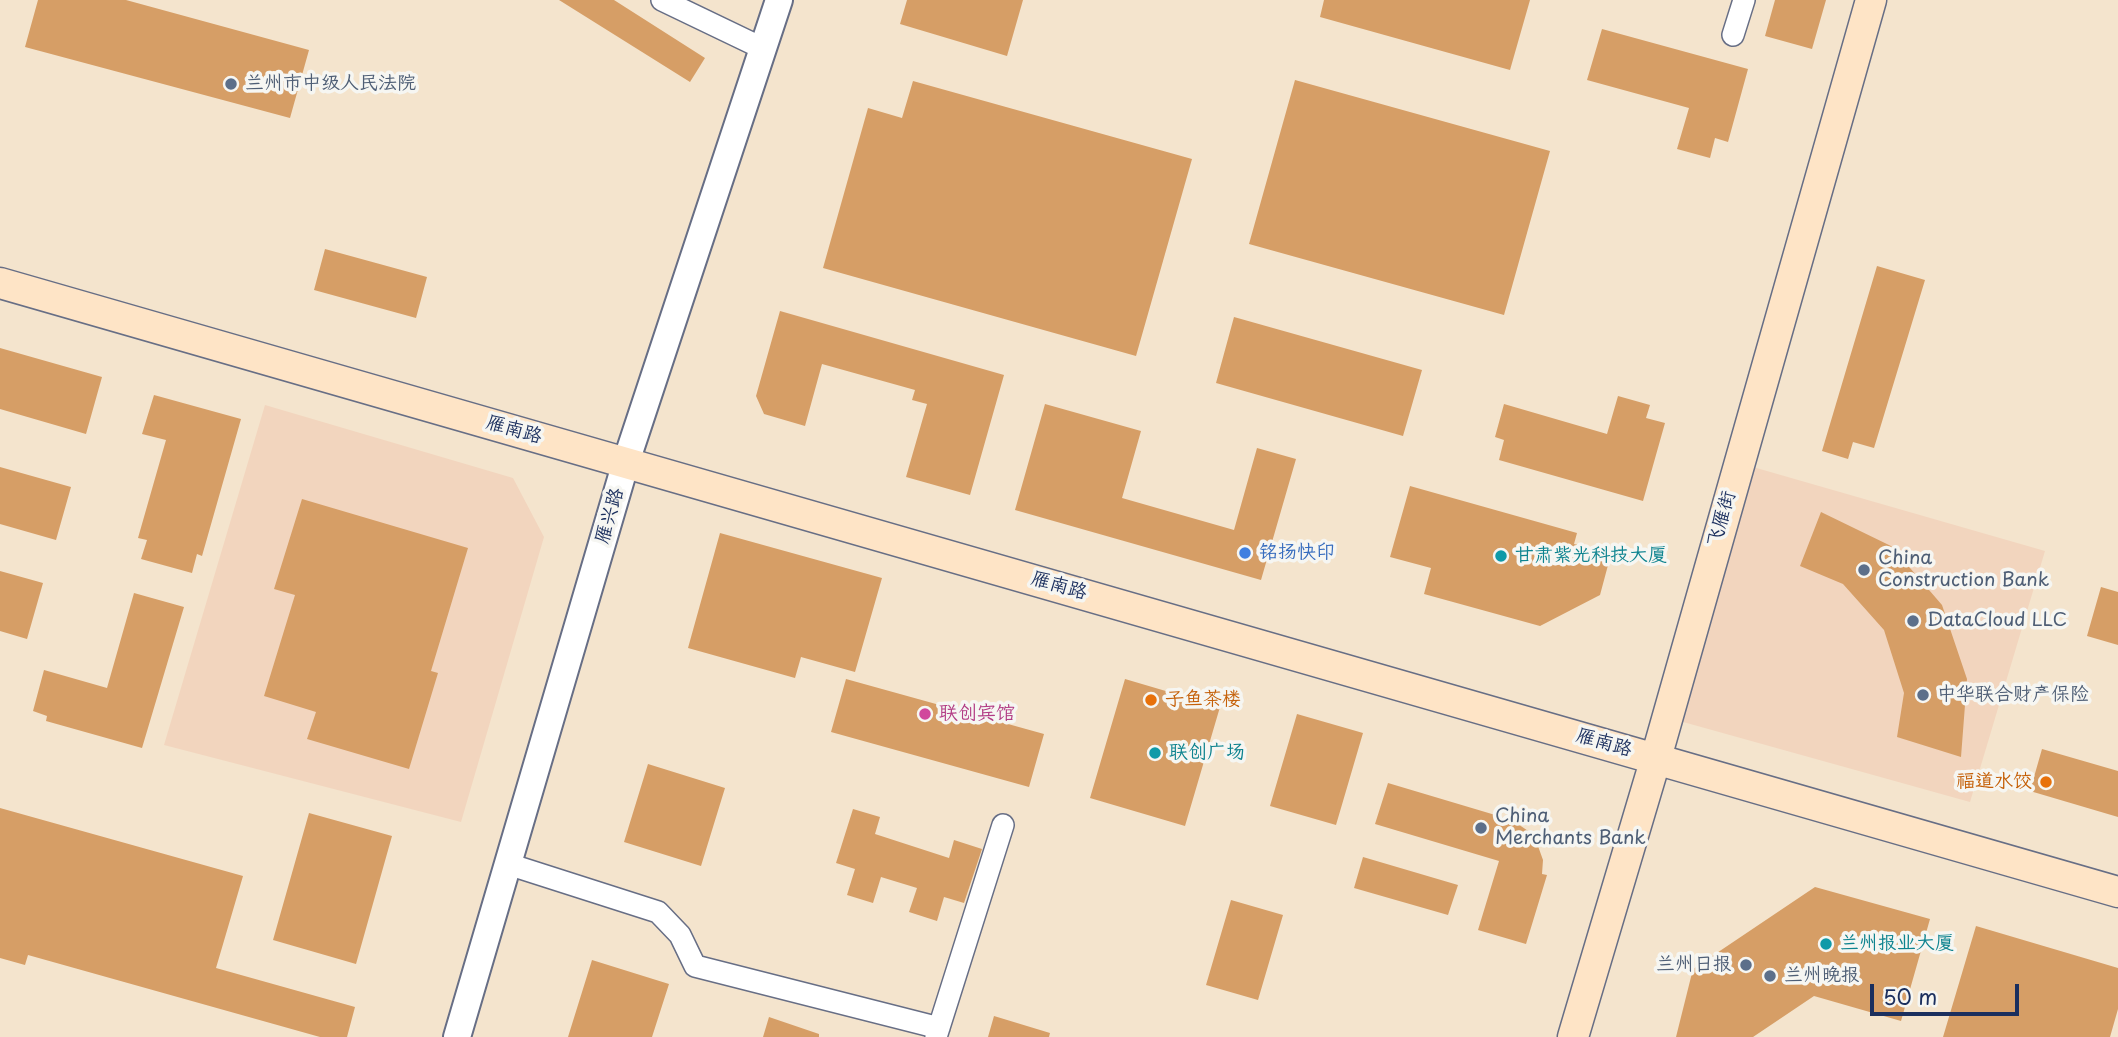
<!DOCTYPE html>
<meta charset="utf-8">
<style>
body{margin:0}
#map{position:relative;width:2118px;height:1037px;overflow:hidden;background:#f4e4cd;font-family:"Playpen Sans",sans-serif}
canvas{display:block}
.scale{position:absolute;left:1870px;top:984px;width:149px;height:32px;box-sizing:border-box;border:4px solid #1b2f5e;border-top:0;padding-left:9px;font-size:21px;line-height:24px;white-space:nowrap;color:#1b2f5e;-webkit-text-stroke:5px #f6f6f2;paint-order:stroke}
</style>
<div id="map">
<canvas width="2118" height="1037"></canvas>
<div class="scale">50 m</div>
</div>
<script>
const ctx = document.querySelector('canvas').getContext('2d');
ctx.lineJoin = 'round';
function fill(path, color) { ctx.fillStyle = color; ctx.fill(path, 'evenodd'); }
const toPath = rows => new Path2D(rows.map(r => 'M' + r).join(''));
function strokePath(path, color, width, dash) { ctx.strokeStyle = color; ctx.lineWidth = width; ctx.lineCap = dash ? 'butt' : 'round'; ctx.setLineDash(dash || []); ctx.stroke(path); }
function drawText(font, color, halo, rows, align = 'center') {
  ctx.font = font + ' "Playpen Sans","LXGW WenKai TC",sans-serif'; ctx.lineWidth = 7; ctx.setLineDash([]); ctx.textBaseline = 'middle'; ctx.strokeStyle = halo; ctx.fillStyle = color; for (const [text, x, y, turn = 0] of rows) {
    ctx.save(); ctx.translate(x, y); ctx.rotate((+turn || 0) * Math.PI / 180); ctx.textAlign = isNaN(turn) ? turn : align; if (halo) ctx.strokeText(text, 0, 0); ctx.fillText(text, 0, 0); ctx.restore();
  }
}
fill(toPath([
 [265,405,513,478,544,537,461,822,164,745],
 [1746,465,2045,551,1970,802,1676,720]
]), '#f2d5be');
fill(toPath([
 [38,0,126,0,309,50,290,118,25,47],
 [559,0,614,0,705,58,690,82],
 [907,0,1023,0,1007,56,900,24],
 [1324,0,1530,0,1510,70,1320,17],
 [1775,0,1826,0,1812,49,1765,36],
 [1602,29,1748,69,1728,142,1715,138,1710,158,1677,149,1689,108,1587,80],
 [1295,80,1550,151,1504,315,1249,244],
 [913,81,1192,159,1136,356,823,268,868,108,902,118],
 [325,249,427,277,416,318,314,290],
 [1877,266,1925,280,1874,448,1853,442,1848,459,1822,451],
 [780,311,1004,375,970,495,906,477,927,404,912,400,915,390,822,364,805,426,764,414,756,396],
 [1234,317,1422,370,1403,436,1216,383],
 [0,348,102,377,86,434,0,409],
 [154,395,241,419,202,556,197,554,192,573,141,559,147,540,138,538,166,440,142,434],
 [1618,396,1650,405,1646,418,1665,423,1643,501,1499,460,1504,440,1495,437,1504,404,1607,434],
 [1045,404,1141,431,1122,498,1234,530,1257,448,1296,459,1261,580,1015,510],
 [0,467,71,487,56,540,0,524],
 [1410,486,1577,533,1574,544,1611,554,1600,595,1540,626,1424,594,1431,568,1390,557],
 [302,499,468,548,431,671,438,673,409,769,307,739,316,712,264,696,295,595,274,589],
 [1821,512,1891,546,1942,605,1967,679,1961,757,1897,737,1904,693,1884,630,1843,584,1800,566],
 [720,533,882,578,855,672,801,657,795,678,688,648],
 [0,571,43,583,27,639,0,631],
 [2101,587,2118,592,2118,645,2087,636],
 [134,593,184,607,142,748,46,721,47,716,33,711,44,670,107,688],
 [846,679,1044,734,1029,787,831,732],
 [1125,679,1220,707,1185,826,1090,798],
 [1297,714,1363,733,1336,825,1270,806],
 [2042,749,2118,771,2118,817,2030,791],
 [648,764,725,788,701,866,624,842],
 [1388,783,1512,820,1534,835,1543,860,1542,874,1547,875,1526,944,1478,930,1499,861,1375,824],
 [0,808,243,876,216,968,355,1007,347,1037,320,1037,28,955,25,965,0,958],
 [853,809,880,817,875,834,949,858,954,840,982,849,964,903,944,897,937,921,909,912,917,888,881,877,873,903,847,895,855,869,836,863],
 [309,813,392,836,356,964,273,940],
 [1363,857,1458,885,1448,915,1354,888],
 [1815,887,1930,919,1901,1021,1814,996,1753,1037,1676,1037,1693,969],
 [1231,900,1283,915,1258,1000,1206,985],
 [1976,926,2118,968,2118,1009,2110,1037,1943,1037],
 [592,960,669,984,652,1037,568,1037],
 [994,1016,1050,1033,1049,1037,988,1037],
 [769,1017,819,1034,819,1037,763,1037]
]), '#d69e66');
const minor = toPath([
 [662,0,764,49],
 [1733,35,1744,0],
 [508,864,658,912,680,935,695,966,939,1028],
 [936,1037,1003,825]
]);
const tertiary = toPath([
 [457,1037,626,462,779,0]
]);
const secondary = toPath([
 [0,283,2118,892],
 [1573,1037,1656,758,1871,0]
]);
strokePath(minor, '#676e85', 24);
strokePath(tertiary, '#676e85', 30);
strokePath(secondary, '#676e85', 33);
strokePath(minor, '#fff', 21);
strokePath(tertiary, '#fff', 26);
strokePath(secondary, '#fee4c6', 30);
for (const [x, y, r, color] of [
 [231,84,7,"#5c6f8a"],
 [1245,553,7,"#3f7fe0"],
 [1501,556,7,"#0f9aa8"],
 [1864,570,7,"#5c6f8a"],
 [1913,621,7,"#5c6f8a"],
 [1923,695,7,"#5c6f8a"],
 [1151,700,7,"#e8710a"],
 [925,714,7,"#d1479c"],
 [1155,753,7,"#0f9aa8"],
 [2046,782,7,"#e8710a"],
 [1481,828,7,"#5c6f8a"],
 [1826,944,7,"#0f9aa8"],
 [1746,965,7,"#5c6f8a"],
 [1770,976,7,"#5c6f8a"]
]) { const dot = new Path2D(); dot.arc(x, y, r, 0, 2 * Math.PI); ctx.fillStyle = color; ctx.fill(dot); strokePath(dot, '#f6f6f2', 2.5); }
drawText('19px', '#4e5e75', '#f6f6f2', [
 ["兰州市中级人民法院",245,84],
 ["China",1878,559],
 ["Construction Bank",1878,581],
 ["DataCloud LLC",1927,621],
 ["中华联合财产保险",1937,695],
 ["China",1495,817],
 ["Merchants Bank",1495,839],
 ["兰州日报",1732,965,"right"],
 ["兰州晚报",1784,976]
], 'left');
drawText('19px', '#1b2f5e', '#f6f6f2', [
 ["雁南路",514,430,16],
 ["雁兴路",610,516,-74],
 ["飞雁街",1722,519,-74],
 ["雁南路",1059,586,16],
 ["雁南路",1604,743,16]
]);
drawText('19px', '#366cbe', '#f6f6f2', [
 ["铭扬快印",1259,553]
], 'left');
drawText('19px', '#0d838f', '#f6f6f2', [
 ["甘肃紫光科技大厦",1515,556],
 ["联创广场",1169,753],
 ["兰州报业大厦",1840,944]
], 'left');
drawText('19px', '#c56008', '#f6f6f2', [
 ["子鱼茶楼",1165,700],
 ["福道水饺",2032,782,"right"]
], 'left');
drawText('19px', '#b23c85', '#f6f6f2', [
 ["联创宾馆",939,714]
], 'left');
</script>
